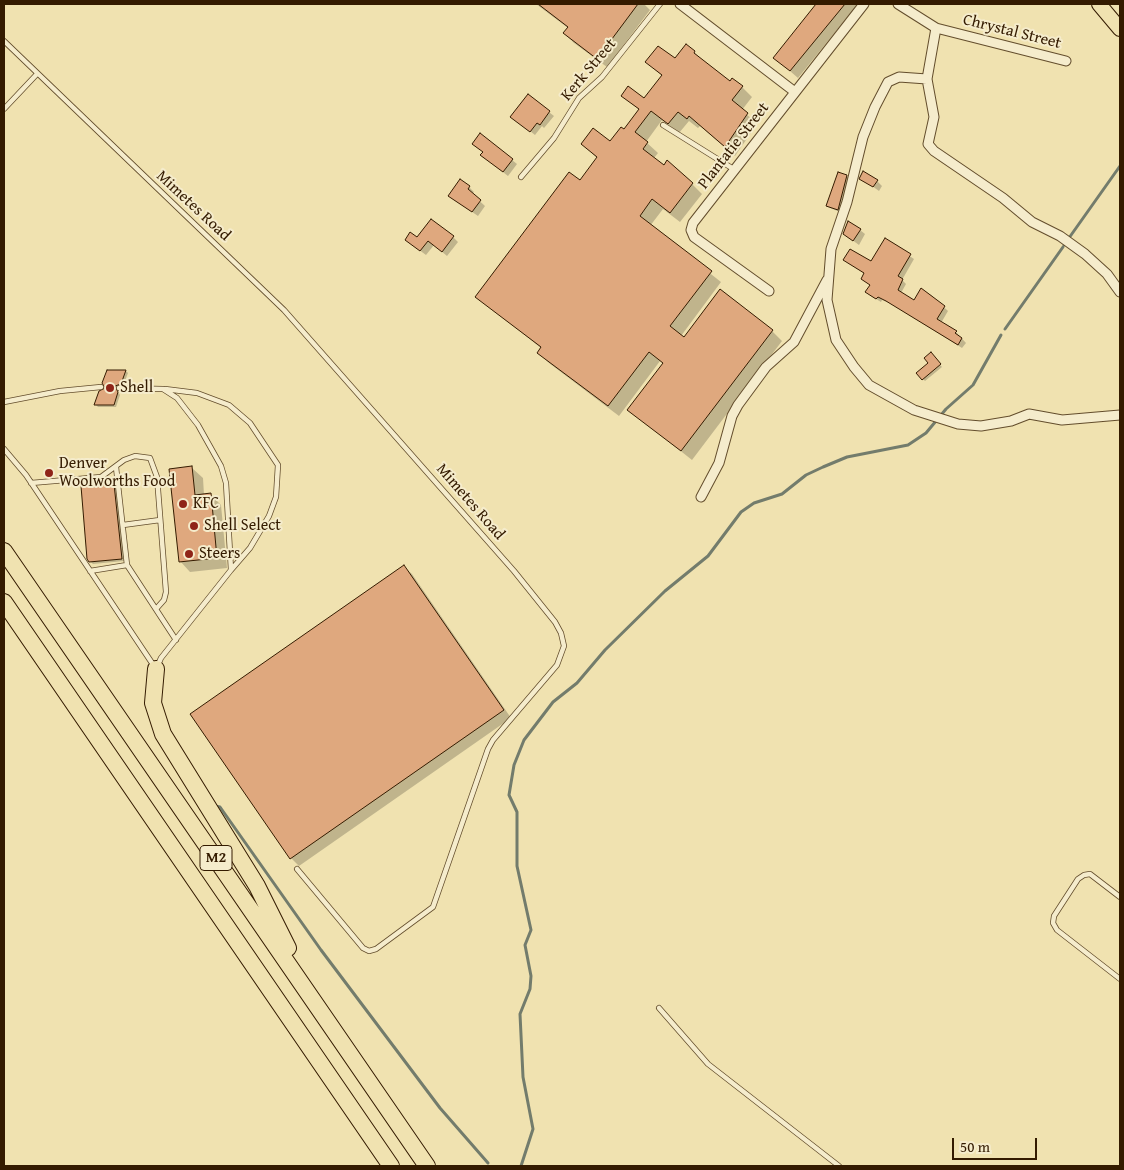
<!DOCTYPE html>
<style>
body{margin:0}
#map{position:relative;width:1124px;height:1170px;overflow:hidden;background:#f0e2b0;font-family:"Gentium Book Plus",serif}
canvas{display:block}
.frame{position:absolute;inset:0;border:5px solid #341b00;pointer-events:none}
.scale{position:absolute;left:952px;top:1138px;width:85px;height:22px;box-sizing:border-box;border:2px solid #341b00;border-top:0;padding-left:6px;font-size:15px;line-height:18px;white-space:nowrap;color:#341b00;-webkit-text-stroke:4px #f5eccc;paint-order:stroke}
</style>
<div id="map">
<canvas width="1124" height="1170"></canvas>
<div class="frame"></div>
<div class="scale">50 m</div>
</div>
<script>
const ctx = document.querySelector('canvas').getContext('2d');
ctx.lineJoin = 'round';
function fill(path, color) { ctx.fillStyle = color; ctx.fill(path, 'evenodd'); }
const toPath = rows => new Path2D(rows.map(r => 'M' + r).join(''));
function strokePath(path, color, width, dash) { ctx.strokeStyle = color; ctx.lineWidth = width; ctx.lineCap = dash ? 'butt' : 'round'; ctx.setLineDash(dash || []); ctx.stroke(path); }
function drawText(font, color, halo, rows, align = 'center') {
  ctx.font = font + ' "Gentium Book Plus",serif'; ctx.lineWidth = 4; ctx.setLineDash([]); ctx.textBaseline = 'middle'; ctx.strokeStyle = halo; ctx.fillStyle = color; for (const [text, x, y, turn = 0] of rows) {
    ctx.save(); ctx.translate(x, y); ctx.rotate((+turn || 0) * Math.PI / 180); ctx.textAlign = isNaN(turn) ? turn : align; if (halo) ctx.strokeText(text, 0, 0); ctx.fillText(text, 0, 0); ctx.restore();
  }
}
fill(toPath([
 [536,4,644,4,650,10,607,67,574,43,564,33,568,28],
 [817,4,858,4,798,78,775,58],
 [694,52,704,62,730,82,742,87,752,97,742,110,757,124,735,156,700,126,698,128,689,121,679,133,662,120,646,142,658,153,654,158,692,184,702,194,680,222,663,209,650,226,721,282,681,336,684,339,772,331,782,341,692,460,629,410,663,364,660,361,619,416,549,363,539,353,542,349,477,296,580,181,598,159,582,144,610,142,624,131,640,111,623,95,644,100,662,76,647,62,675,60],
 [528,96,554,116,544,128,542,126,535,135,516,120],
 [484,152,512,160,517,164,508,176,486,159],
 [847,176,849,178,840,212,830,208,827,206],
 [861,178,877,181,882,186,879,191],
 [469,187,474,192,472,194,485,206,478,216,449,196],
 [860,230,865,234,859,245,844,234],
 [453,237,458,242,447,256,434,245,426,255,411,244,417,239],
 [886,240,914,259,902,280,906,284,901,293,915,302,922,290,931,295,948,311,941,323,956,332,966,343,962,348,892,304,882,300,881,302,871,296,867,292,871,285,865,274,844,260,872,263],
 [931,354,942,367,925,381,918,374,930,363],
 [126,371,128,373,123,386,116,389,120,395,116,407,98,407,96,405],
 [192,468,203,478,204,495,210,494,221,505,227,568,190,572,180,561],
 [113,485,116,488,124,561,93,564,90,561],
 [404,567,412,574,511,718,299,866,291,858]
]), '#0003');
strokePath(toPath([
 [1064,245,1120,166],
 [1005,329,1063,247],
 [215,806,220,807,321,950,440,1108,488,1163],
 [521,1166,533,1129,523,1077,520,1014,530,989,531,976,525,945,531,930,517,866,517,812,509,795,514,765,524,740,553,702,577,683,605,650,665,591,708,556,741,512,754,503,782,494,806,475,823,467,847,457,908,445,926,433,946,409,973,385,1001,335]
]), '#737c6c', 3);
const building = toPath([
 [538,4,638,4,597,59,563,33,568,27,538,4],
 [816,4,845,4,790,71,773,58,816,4],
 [686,44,695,51,694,53,730,81,732,78,743,86,732,100,748,113,725,147,689,116,687,119,678,112,668,124,651,111,635,132,648,142,643,149,664,165,667,160,693,183,670,213,652,199,640,216,712,271,670,326,684,337,720,289,773,330,681,451,627,410,663,363,649,352,608,406,537,353,541,347,475,297,569,172,580,180,597,157,581,144,593,128,610,141,621,127,624,129,639,109,621,96,628,86,644,98,662,75,645,62,658,46,675,58,686,44],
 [528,94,550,111,540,125,537,123,530,132,510,117,528,94],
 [480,133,513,159,503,172,480,155,483,152,472,144,480,133],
 [863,171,878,180,873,187,859,179,863,171],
 [838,172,847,175,838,210,826,206,838,172],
 [460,179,470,186,468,189,481,200,472,212,448,196,460,179],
 [431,219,454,236,442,252,428,241,420,251,405,240,410,232,417,237,431,219],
 [848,221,861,229,853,241,843,234,848,221],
 [885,238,911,254,898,276,903,279,898,290,914,300,921,288,945,306,937,319,957,331,955,333,962,338,958,345,886,301,878,297,876,299,865,292,870,285,861,279,864,273,843,260,850,249,871,261,885,238],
 [931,352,941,364,922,380,916,373,928,363,924,358,931,352],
 [107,370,126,370,121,384,115,386,118,392,114,405,94,405,99,391,105,388,102,383,107,370],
 [192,466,195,495,211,493,217,558,179,562,169,469,192,466],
 [114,484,122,559,89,562,87,559,81,486,114,484],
 [404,565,504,710,290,859,190,714,404,565]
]);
fill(building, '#dfa87e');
strokePath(building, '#341b00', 1);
const lane = toPath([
 [4,41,284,310,514,571,555,622,561,633,564,646,557,665,493,740,488,749,433,907,376,949,369,951,363,948,297,869],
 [4,109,37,74],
 [663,125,735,170],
 [521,177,554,138,579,98,602,77,660,4],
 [119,388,163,389,177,398,198,425,221,466,226,483,231,570,161,658,157,667],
 [165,389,197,393,229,405,250,423,278,465,276,497,269,516,250,548,231,570],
 [4,402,60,391,101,387],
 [4,449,26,475,154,666],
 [116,467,127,565,176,640],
 [31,483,101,477,124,460,135,456,150,458,157,477,166,592,164,600,156,609],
 [123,525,160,520],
 [90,571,127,565],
 [1120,897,1090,874,1084,875,1078,879,1054,916,1053,923,1057,930,1120,979],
 [659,1008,708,1064,839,1166]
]);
const street = toPath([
 [680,4,795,92],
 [898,4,936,28,1066,61],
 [936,28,927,79,934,117,928,144,934,151,1003,198,1032,222,1060,236,1085,254,1107,274,1120,292],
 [927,79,899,77,888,82,875,107,863,137,847,202,831,249,827,300,836,340,854,367,869,385,914,410,958,424,981,426,1011,421,1029,414,1062,420,1120,415],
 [769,291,694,237,691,230,693,223,864,4],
 [701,497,719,463,732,416,738,405,766,367,794,342,827,280]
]);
const primary = toPath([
 [1099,4,1120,29]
]);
const highway = toPath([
 [4,551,427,1166],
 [4,602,391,1166],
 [156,669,153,703,163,734,257,886,288,948]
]);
strokePath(lane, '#634d2c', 6);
strokePath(street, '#634d2c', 11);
strokePath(primary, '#341b00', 16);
strokePath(highway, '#341b00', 18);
strokePath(lane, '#f5eccc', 4.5);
strokePath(street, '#f5eccc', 9);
strokePath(primary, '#f0e2b0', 14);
strokePath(highway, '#f0e2b0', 16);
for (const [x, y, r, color] of [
 [110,388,5,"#8f2418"],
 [49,473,5,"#8f2418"],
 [183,504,5,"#8f2418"],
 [194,526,5,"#8f2418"],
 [189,554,5,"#8f2418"]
]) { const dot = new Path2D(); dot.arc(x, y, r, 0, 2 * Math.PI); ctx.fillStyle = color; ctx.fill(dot); strokePath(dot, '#f5eccc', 2); }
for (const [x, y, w] of [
 [216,858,32]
]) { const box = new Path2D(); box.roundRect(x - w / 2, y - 12.5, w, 25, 4); ctx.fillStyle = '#f5eccc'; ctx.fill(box); strokePath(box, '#341b00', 1); }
drawText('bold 15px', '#341b00', null, [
 ["M2",216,858]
]);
drawText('16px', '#341b00', '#f5eccc', [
 ["Chrystal Street",1012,32,14],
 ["Kerk Street",589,70,-50],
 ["Plantatie Street",734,146,-52],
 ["Mimetes Road",193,206,43],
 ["Mimetes Road",470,502,49]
]);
drawText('16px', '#341b00', '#f5eccc', [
 ["Shell",120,388],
 ["Denver",59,464],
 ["Woolworths Food",59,482],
 ["KFC",193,504],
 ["Shell Select",204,526],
 ["Steers",199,554]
], 'left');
</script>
